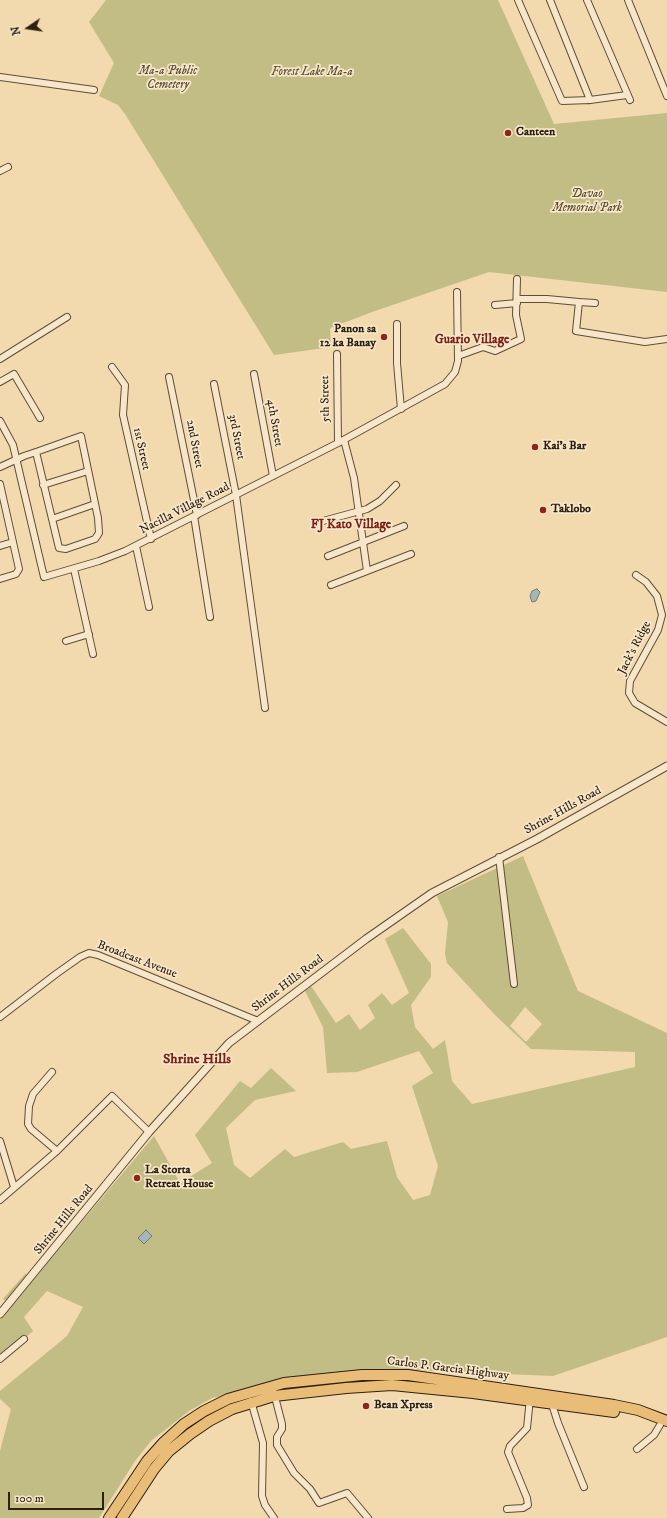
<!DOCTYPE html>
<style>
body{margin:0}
#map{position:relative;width:667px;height:1518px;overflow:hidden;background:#f2d9ae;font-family:"IM FELL DW Pica",serif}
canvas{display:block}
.north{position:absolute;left:8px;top:8px;width:40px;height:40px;-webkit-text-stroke:3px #f7e6ca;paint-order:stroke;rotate:257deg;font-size:11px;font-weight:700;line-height:16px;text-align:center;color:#2d2010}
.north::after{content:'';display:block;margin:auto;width:14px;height:18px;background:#2d2010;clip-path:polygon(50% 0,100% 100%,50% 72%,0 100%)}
.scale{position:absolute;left:8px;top:1492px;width:96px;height:18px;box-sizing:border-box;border:2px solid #2d2010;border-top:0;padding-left:5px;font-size:12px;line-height:14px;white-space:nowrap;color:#2d2010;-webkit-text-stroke:3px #f7e6ca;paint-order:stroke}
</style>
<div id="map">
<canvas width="667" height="1518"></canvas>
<div class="north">N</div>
<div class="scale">100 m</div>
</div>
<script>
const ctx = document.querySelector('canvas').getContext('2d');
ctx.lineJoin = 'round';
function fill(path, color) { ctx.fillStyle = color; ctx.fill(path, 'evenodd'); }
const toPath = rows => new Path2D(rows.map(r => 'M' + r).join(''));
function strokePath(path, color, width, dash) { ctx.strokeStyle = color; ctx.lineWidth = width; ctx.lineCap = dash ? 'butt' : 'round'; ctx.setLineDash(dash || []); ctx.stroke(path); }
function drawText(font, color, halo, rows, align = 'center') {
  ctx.font = font + ' "IM FELL DW Pica",serif'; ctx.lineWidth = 3.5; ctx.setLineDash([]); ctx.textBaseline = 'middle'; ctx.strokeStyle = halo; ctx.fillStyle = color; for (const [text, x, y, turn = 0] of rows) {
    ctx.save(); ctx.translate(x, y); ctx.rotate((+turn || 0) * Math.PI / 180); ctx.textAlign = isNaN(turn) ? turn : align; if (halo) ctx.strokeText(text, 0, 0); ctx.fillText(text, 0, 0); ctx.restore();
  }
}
fill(toPath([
 [106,0,498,0,554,124,667,113,667,292,489,272,372,312,330,328,331,347,274,355,125,114,118,105,99,96,114,63,89,22],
 [523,856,578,991,667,1033,667,1337,553,1376,385,1369,212,1398,189,1411,151,1441,135,1461,99,1518,0,1518,0,1451,11,1409,0,1399,0,1391,67,1336,83,1307,47,1291,24,1317,33,1331,0,1359,0,1319,154,1136,180,1183,212,1163,195,1135,240,1081,251,1088,271,1068,296,1091,255,1100,226,1128,234,1165,250,1178,285,1149,294,1157,343,1142,351,1149,387,1141,397,1177,413,1200,430,1195,438,1166,412,1086,433,1073,419,1051,357,1072,327,1073,323,1027,305,991,311,986,336,1023,349,1014,360,1030,375,1018,368,1005,382,993,392,1005,409,993,385,939,403,928,431,964,431,977,411,1005,415,1027,433,1049,445,1040,452,1081,472,1104,635,1067,635,1052,531,1049,495,1015,447,963,445,953,448,922,437,896],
 [525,1007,542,1024,526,1042,510,1026],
 [25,1274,28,1275,6,1301,3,1299,1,1301]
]), '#c2bd85');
const water = toPath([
 [537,589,540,592,536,601,532,602,530,596,532,591,537,589],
 [146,1230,152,1236,144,1244,138,1238,146,1230]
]);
fill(water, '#a2b7b8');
strokePath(water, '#737b75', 1);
const minor = toPath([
 [518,0,562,101,590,100,627,95],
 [550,0,590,100],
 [587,0,630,100],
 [628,0,667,96],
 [0,77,94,90],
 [0,171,8,167],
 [517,299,547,299,579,302,576,331,645,342,667,339],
 [579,302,595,303],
 [495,305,517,303],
 [397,324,397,363,401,409],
 [337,354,338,443],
 [458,356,483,347,495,351,521,339,516,315,517,279],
 [0,359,67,317],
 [112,367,125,385,123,415,151,539],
 [254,374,273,476],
 [169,377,197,515],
 [0,382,14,374,40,418],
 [214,384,236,495,265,708],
 [0,421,13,445,44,577,99,561,125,551,338,443,445,384,455,372,458,361,457,292],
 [344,440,354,478,367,571],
 [0,467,24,456,36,452,81,436,98,518,99,533,95,539,66,549,59,548,36,452],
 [0,484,19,569,16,574,0,579],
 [43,485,88,471],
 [194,516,210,617],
 [52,519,95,504],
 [323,521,367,509,380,501,396,485],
 [0,546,13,542],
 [136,546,149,607],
 [328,556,404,526],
 [74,569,93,654],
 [636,575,646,582,657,596,662,615,658,630,630,681,629,693,635,703,667,722],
 [331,585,411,554],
 [66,641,89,634],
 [499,857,514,984],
 [0,1017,56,974,80,957,89,953,98,955,258,1021],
 [52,1072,33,1094,29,1106,28,1124,31,1129,57,1151],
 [0,1141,14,1187],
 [0,1200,57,1151,112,1096,149,1132],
 [0,1359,24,1339],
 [274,1393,282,1424,282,1429,277,1437,277,1445,294,1473,310,1489,319,1503,347,1493,368,1518],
 [251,1401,263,1443,262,1496,265,1505,274,1518],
 [551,1401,558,1423,584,1487],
 [637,1449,654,1435,660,1425],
 [507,1509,523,1508,528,1505,527,1498,508,1452,510,1446,527,1428,530,1398]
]);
const tertiary = toPath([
 [0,1314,149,1132,229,1043,366,939,432,893,537,839,667,766]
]);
const trunk = toPath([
 [109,1518,147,1461,163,1443,184,1424,204,1411,228,1399,284,1383,362,1375,408,1375,614,1405,638,1410,667,1421],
 [122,1518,154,1469,169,1451,190,1434,209,1421,232,1409,274,1396,346,1388,392,1385,473,1393,614,1412]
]);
strokePath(minor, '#5e4e38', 8);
strokePath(tertiary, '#5e4e38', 9);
strokePath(trunk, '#2d2010', 12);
strokePath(minor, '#f7e6ca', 6);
strokePath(tertiary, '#f7e6ca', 7);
strokePath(trunk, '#e9bc77', 10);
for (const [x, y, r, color] of [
 [508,133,4,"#8f2418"],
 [384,337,4,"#8f2418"],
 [535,447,4,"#8f2418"],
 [543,510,4,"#8f2418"],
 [137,1178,4,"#8f2418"],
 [366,1406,4,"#8f2418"]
]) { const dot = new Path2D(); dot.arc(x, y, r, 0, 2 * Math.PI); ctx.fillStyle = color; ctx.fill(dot); strokePath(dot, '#f7e6ca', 1.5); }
drawText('italic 12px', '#5a4f33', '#f7e6ca', [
 ["Ma-a Public",168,72],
 ["Cemetery",168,86],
 ["Forest Lake Ma-a",312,73],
 ["Davao",587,195],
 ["Memorial Park",587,209]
]);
drawText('bold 12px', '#2d2010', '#f7e6ca', [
 ["Canteen",516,133],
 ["Panon sa",376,330,"right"],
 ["12 ka Banay",376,344,"right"],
 ["Kai's Bar",543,447],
 ["Taklobo",551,510],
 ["La Storta",145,1171],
 ["Retreat House",145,1185],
 ["Bean Xpress",374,1406]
], 'left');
drawText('12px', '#2d2010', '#f7e6ca', [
 ["5th Street",326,399,-91],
 ["4th Street",274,423,80],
 ["3rd Street",236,437,79],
 ["2nd Street",194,444,79],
 ["1st Street",141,449,77],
 ["Nacilla Village Road",185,509,-27],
 ["Jack's Ridge",635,648,-63],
 ["Shrine Hills Road",563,811,-29],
 ["Broadcast Avenue",137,960,21],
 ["Shrine Hills Road",288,984,-37],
 ["Shrine Hills Road",64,1220,-51],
 ["Carlos P. Garcia Highway",448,1369,7]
]);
drawText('bold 13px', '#7a1f14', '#f7e6ca', [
 ["Guario Village",472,340],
 ["FJ Kato Village",351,525]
]);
drawText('bold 14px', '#7a1f14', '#f7e6ca', [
 ["Shrine Hills",197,1060]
]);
</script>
